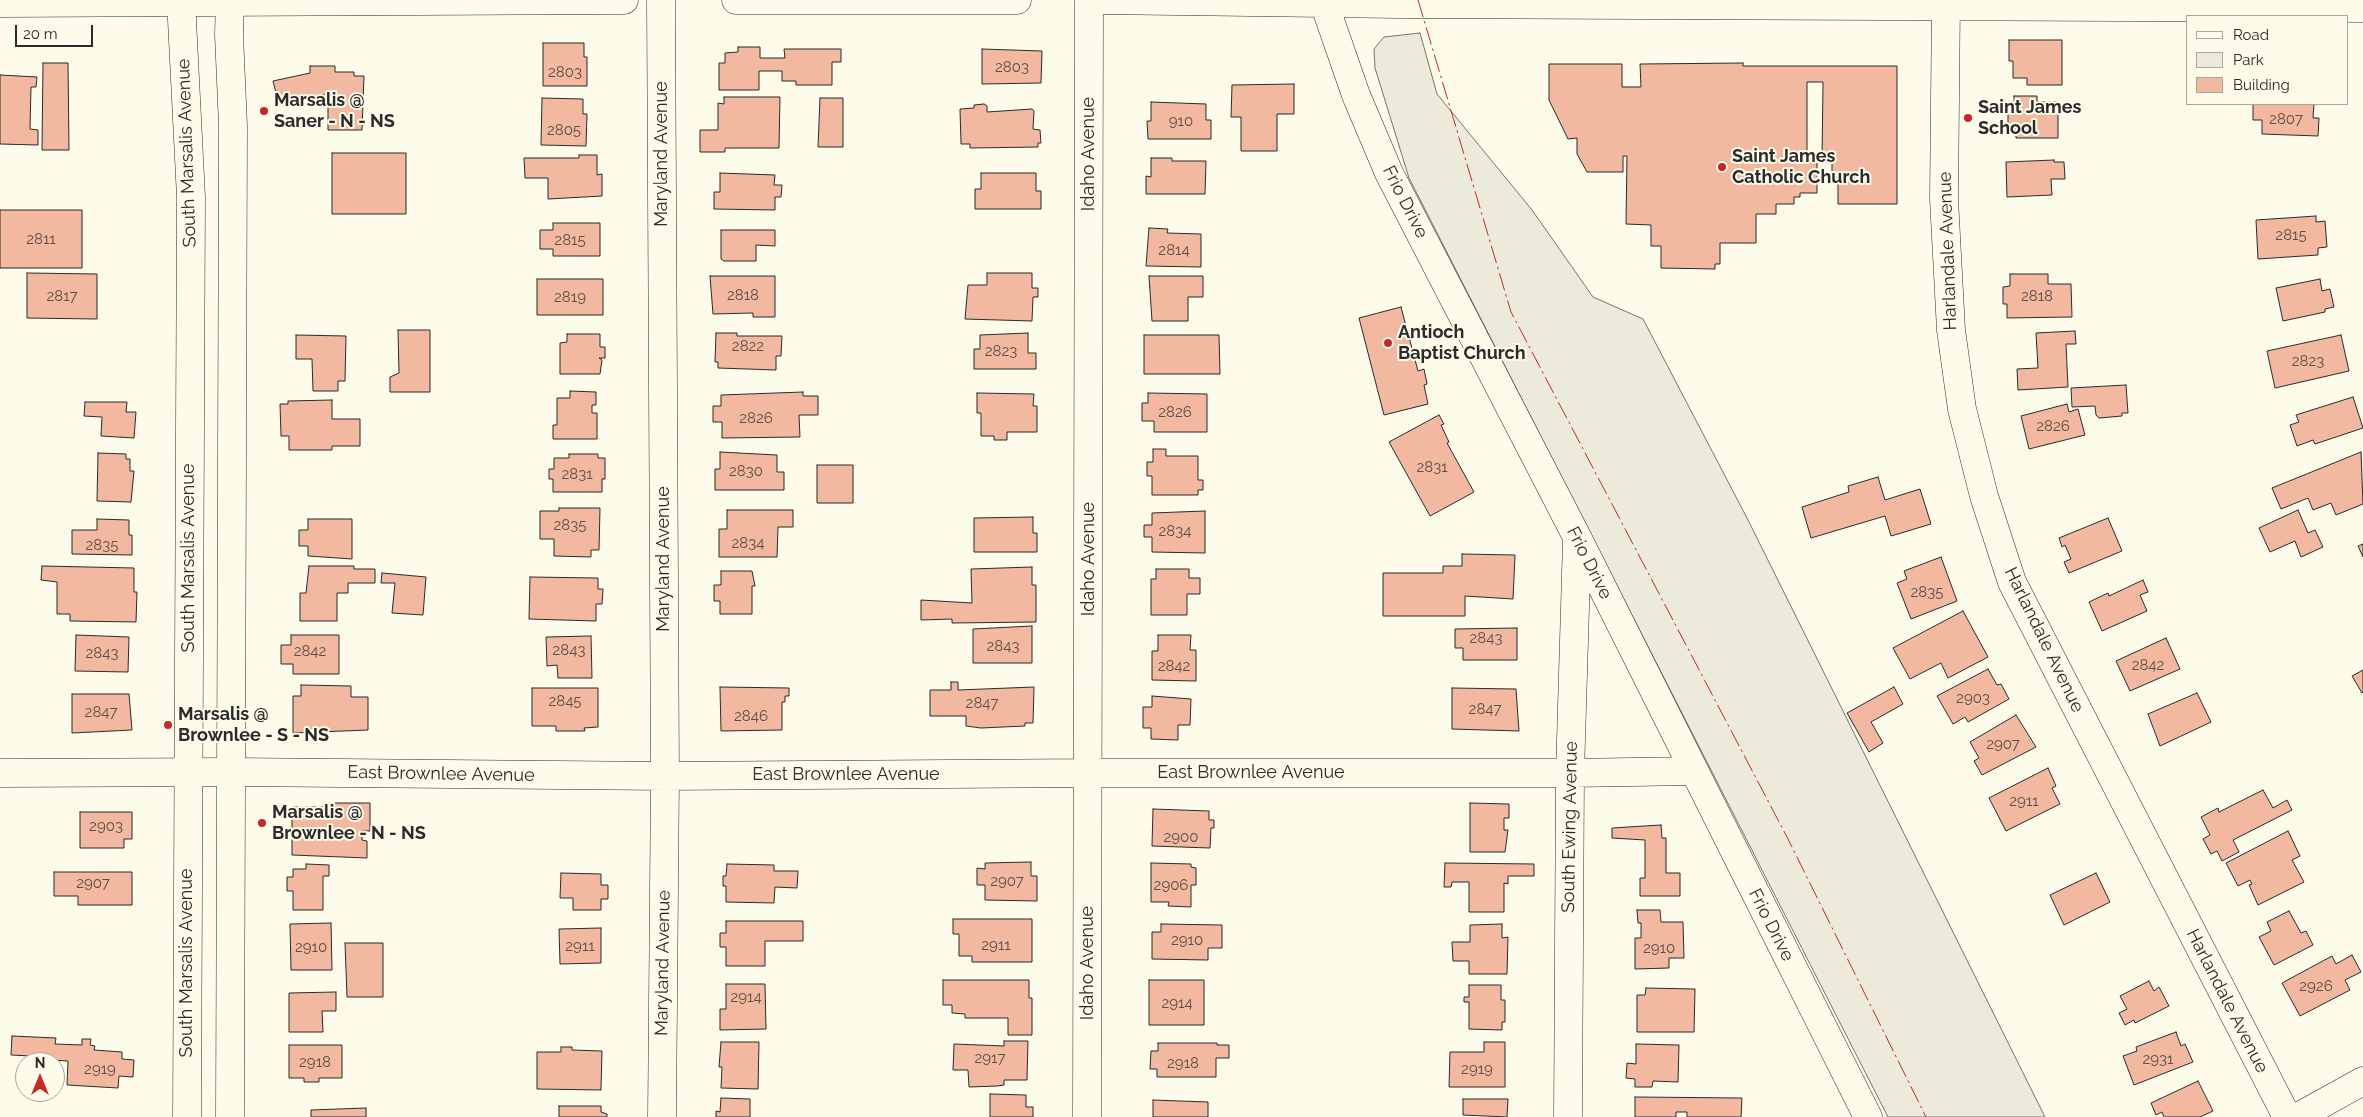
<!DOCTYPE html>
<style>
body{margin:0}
#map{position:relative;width:2363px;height:1117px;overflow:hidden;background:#fdfbea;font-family:Raleway,sans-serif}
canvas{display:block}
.legend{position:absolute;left:2186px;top:15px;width:162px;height:90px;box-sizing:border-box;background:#fdfbea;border:1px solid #a9a89e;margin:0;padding:6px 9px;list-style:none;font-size:15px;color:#2b2b2b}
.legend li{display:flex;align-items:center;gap:10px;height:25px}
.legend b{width:25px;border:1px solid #a9a89e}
.north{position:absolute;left:15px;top:1052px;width:50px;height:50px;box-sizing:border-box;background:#fdfbea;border:1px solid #a9a89e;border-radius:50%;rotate:0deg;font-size:14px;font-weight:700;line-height:20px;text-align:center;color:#2b2b2b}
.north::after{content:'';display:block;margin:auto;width:18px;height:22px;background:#c62828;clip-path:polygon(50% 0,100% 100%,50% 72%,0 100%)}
.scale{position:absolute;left:15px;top:25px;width:78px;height:22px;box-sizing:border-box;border:2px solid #2b2b2b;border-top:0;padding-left:6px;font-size:15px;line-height:18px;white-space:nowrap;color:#2b2b2b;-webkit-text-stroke:4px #fdfbea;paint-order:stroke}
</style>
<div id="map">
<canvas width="2363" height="1117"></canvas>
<ul class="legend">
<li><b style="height:6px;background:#fdfbea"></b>Road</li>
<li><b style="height:14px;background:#ecebdb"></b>Park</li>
<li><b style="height:14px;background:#f2b8a0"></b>Building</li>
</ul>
<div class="north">N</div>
<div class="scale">20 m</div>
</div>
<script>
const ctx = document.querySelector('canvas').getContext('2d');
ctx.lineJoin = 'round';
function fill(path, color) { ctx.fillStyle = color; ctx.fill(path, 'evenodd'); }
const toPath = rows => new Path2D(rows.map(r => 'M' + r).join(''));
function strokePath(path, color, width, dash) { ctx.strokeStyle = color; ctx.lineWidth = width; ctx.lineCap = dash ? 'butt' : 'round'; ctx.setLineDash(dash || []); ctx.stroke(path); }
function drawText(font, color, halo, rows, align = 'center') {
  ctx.font = font + ' Raleway,sans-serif'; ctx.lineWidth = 4; ctx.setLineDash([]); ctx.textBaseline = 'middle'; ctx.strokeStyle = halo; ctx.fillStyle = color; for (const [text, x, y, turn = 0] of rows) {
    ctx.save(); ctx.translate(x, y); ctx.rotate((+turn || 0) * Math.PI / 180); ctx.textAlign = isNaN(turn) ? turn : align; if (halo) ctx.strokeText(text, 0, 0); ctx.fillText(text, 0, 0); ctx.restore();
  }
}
const green = toPath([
 [1420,33,1437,94,1532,210,1593,297,1643,319,1747,518,2045,1117,1888,1117,1409,178,1375,68,1374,49,1384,37,1420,33]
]);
fill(green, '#ecebdb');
strokePath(green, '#74746e', 1);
const building = toPath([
 [2009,40,2062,40,2062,85,2027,85,2027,78,2013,78,2013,61,2009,61,2009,40],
 [543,43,584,43,584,57,587,57,587,86,543,86,543,43],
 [738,47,760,47,760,58,785,58,784,49,841,49,841,62,832,62,832,85,796,85,796,81,782,81,782,71,759,71,759,90,719,90,719,63,725,63,725,53,738,52,738,47],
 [982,49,1042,51,1041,83,982,84,982,49],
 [43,63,68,63,69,150,42,150,43,63],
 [1743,63,1743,66,1897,66,1897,204,1838,204,1838,177,1832,177,1832,162,1822,162,1823,82,1807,82,1807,163,1817,163,1817,193,1800,193,1800,197,1794,197,1794,204,1776,204,1776,214,1756,214,1756,243,1720,243,1720,264,1715,264,1715,269,1661,268,1661,246,1651,246,1651,225,1626,224,1627,156,1623,156,1623,172,1587,172,1577,154,1577,138,1568,139,1549,100,1549,64,1622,64,1622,87,1641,87,1640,64,1743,63],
 [310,66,335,66,335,72,354,72,354,76,364,76,362,130,328,130,328,94,279,105,273,81,310,73,310,66],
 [0,75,37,77,36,87,31,87,30,129,38,130,38,145,0,144,0,75],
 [1294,84,1294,114,1277,114,1277,151,1241,151,1241,117,1231,117,1232,85,1294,84],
 [2014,96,2037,96,2037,102,2058,102,2058,138,2016,138,2016,127,2008,127,2008,107,2014,107,2014,96],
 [724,97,780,97,779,148,725,148,725,152,700,152,700,130,718,130,718,103,724,104,724,97],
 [542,98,583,99,583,114,587,114,586,146,541,145,542,98],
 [820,98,843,98,843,147,818,147,820,98],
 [1151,102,1206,104,1206,120,1211,120,1211,139,1148,139,1147,121,1151,121,1151,102],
 [984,104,987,106,987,112,1032,109,1034,111,1033,129,1040,130,1041,143,1038,143,1038,147,970,148,970,144,961,144,960,109,974,108,974,105,984,104],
 [2253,104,2314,104,2313,118,2319,118,2318,136,2262,134,2262,120,2253,120,2253,104],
 [332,153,406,153,406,214,332,214,332,153],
 [579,155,597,155,597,175,602,174,602,196,548,199,548,178,525,178,524,158,579,158,579,155],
 [1151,158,1172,158,1172,161,1206,161,1205,194,1146,194,1146,176,1151,177,1151,158],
 [2054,160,2054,162,2064,162,2065,179,2051,179,2052,195,2007,197,2006,162,2054,160],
 [720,173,775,175,774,185,782,185,781,197,775,197,775,210,714,209,714,192,720,192,720,173],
 [981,173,1036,173,1036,191,1041,191,1041,209,975,209,975,189,981,189,981,173],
 [0,210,82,210,82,268,0,268,0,210],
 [2316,216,2316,222,2325,221,2327,247,2318,248,2318,255,2258,259,2256,220,2316,216],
 [553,223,600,223,600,256,553,256,553,249,540,249,540,230,553,230,553,223],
 [1149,228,1168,229,1167,233,1201,234,1201,267,1146,266,1149,228],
 [721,230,775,230,775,246,756,245,756,261,724,261,721,259,721,230],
 [27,273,97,274,97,319,27,318,27,273],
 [987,273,1032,273,1032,288,1038,288,1038,297,1033,297,1032,321,965,319,968,285,987,285,987,273],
 [2010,274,2048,274,2048,284,2071,284,2072,317,2007,318,2007,304,2003,304,2003,287,2010,286,2010,274],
 [710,276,775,276,775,317,753,317,753,313,713,314,710,276],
 [1149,276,1203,276,1203,297,1188,297,1188,321,1152,321,1149,276],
 [537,279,603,279,603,315,537,315,537,279],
 [2320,279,2322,291,2330,289,2334,307,2325,309,2325,312,2283,321,2276,288,2320,279],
 [1401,307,1418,371,1424,369,1427,384,1424,385,1428,404,1384,415,1359,318,1401,307],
 [398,330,430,330,430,392,390,392,390,377,399,373,398,330],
 [2075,331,2076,344,2066,344,2068,387,2018,390,2017,369,2038,368,2036,333,2075,331],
 [716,333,737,333,737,336,782,336,781,356,776,356,776,370,718,368,718,362,715,362,716,333],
 [1028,333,1028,353,1036,353,1036,369,974,369,974,349,980,349,980,335,1028,333],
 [567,334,600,334,600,347,605,347,605,358,599,358,602,360,600,374,560,374,560,343,567,342,567,334],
 [296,335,346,336,345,381,338,381,338,391,313,391,312,359,296,359,296,335],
 [1144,335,1219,335,1220,374,1144,374,1144,335],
 [2341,335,2349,371,2275,388,2267,351,2341,335],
 [2126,385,2128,413,2122,413,2122,416,2099,418,2096,415,2095,406,2072,407,2071,388,2126,385],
 [570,391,596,392,596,405,592,405,592,413,597,413,597,439,553,439,553,425,557,425,557,398,570,398,570,391],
 [803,392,803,396,818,396,818,415,799,415,800,437,722,438,722,422,713,422,713,406,721,406,721,395,803,392],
 [977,393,1034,394,1033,406,1037,406,1037,432,1007,432,1007,440,994,440,994,436,981,436,981,413,977,413,977,393],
 [1148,393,1207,394,1207,432,1154,432,1154,421,1142,421,1142,403,1148,403,1148,393],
 [2353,397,2363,428,2315,444,2313,440,2297,446,2290,425,2299,422,2296,415,2353,397],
 [332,400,332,419,360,419,360,446,332,446,332,450,289,450,289,436,281,436,280,404,288,404,288,401,332,400],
 [85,402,127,402,126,412,136,412,134,438,101,436,102,417,84,416,85,402],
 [2067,404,2069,412,2078,409,2085,435,2029,449,2021,416,2067,404],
 [1439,415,1444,424,1441,425,1449,442,1447,443,1474,492,1430,516,1389,442,1439,415],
 [1153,449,1166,449,1166,456,1198,456,1198,480,1203,480,1203,490,1198,490,1198,495,1152,495,1152,476,1147,476,1147,462,1153,462,1153,449],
 [720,452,777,455,777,472,784,472,784,490,715,490,715,469,720,469,720,452],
 [2361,452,2363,504,2336,515,2331,503,2313,510,2308,498,2281,509,2272,488,2361,452],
 [98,453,126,454,126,459,130,459,130,471,134,471,131,502,97,501,98,453],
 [569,454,598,454,598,458,605,458,605,479,602,479,602,492,553,492,553,479,549,479,549,469,554,469,554,458,569,458,569,454],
 [817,465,853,465,853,503,817,503,817,465],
 [1878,477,1885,500,1920,489,1931,524,1891,536,1885,516,1811,538,1802,507,1849,492,1848,486,1878,477],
 [559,508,600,508,599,550,591,550,591,557,554,556,554,539,540,539,540,511,559,511,559,508],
 [727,510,793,510,793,527,778,527,777,557,719,557,719,529,727,529,727,510],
 [2298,510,2308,533,2315,530,2323,547,2301,557,2295,541,2270,552,2259,528,2298,510],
 [1205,511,1205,553,1152,552,1152,537,1144,537,1144,525,1152,525,1152,513,1205,511],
 [1033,517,1033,533,1037,533,1037,552,974,552,974,518,1033,517],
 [2108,518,2122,551,2069,573,2064,562,2071,559,2065,545,2062,547,2059,538,2108,518],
 [97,519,129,520,129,535,132,535,132,555,72,554,72,530,97,530,97,519],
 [308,519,352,519,352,559,308,556,308,546,299,546,299,530,308,530,308,519],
 [2363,544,2363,557,2358,546,2363,544],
 [1462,554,1515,555,1513,599,1465,596,1465,616,1383,616,1383,573,1443,573,1443,566,1462,566,1462,554],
 [1941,557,1957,601,1911,619,1897,583,1907,579,1904,571,1941,557],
 [42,566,134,568,134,592,137,592,136,622,70,621,70,614,57,614,57,582,41,580,42,566],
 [309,566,354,566,354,569,375,569,375,583,348,583,348,593,337,593,337,621,300,621,300,593,306,593,309,566],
 [1032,567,1032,585,1036,585,1036,622,952,623,952,619,921,620,921,600,972,603,971,569,1032,567],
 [1156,569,1189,569,1189,578,1200,578,1200,594,1187,594,1187,615,1151,615,1151,579,1156,579,1156,569],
 [721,571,752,571,755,586,752,586,752,614,720,614,720,601,714,601,714,585,721,585,721,571],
 [382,573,426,577,423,615,392,613,395,583,381,583,382,573],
 [530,577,598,578,598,589,603,589,602,604,596,604,596,621,529,619,530,577],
 [2143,580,2148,592,2140,595,2147,611,2102,631,2089,602,2108,593,2109,596,2143,580],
 [1963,611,1988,657,1948,678,1941,663,1910,679,1893,648,1963,611],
 [1032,626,1032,663,973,663,973,629,1032,626],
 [1517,628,1517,660,1463,660,1463,648,1455,648,1455,629,1517,628],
 [76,635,129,637,128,672,75,671,76,635],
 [291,635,339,635,339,674,293,674,293,664,281,664,281,645,291,645,291,635],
 [1158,635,1191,635,1190,650,1196,650,1196,681,1152,680,1152,651,1158,651,1158,635],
 [591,636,592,678,558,678,557,665,547,666,546,637,591,636],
 [2166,638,2180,669,2130,691,2116,661,2166,638],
 [1988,669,1997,685,2001,684,2009,699,1968,722,1965,717,1953,724,1937,696,1988,669],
 [2363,670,2363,692,2362,693,2352,676,2363,670],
 [951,682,958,682,958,690,1034,687,1033,723,1025,723,1025,726,981,728,966,726,966,716,930,716,930,690,951,690,951,682],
 [301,685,351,686,351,697,368,697,368,730,293,733,293,696,301,696,301,685],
 [720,687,789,688,789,696,785,696,785,702,782,702,782,730,721,731,720,687],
 [1894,687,1903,704,1871,722,1883,743,1869,752,1847,713,1894,687],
 [532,688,598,688,598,727,584,728,585,731,556,731,556,726,532,726,532,688],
 [1452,688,1516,689,1519,731,1452,729,1452,688],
 [2197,693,2211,722,2160,746,2148,714,2197,693],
 [72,694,129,694,132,730,72,733,72,694],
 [1152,696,1191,699,1190,725,1178,725,1178,740,1151,739,1151,728,1143,728,1143,707,1152,707,1152,696],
 [2016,715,2036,747,1982,775,1974,761,1979,758,1970,742,2016,715],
 [2048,768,2056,786,2052,788,2060,804,2006,831,1989,798,2048,768],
 [2263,790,2273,808,2287,800,2292,810,2233,840,2239,852,2222,861,2217,851,2211,854,2203,839,2210,835,2201,817,2218,808,2219,812,2263,790],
 [331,803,370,803,370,831,362,831,362,840,367,841,367,858,292,855,292,807,331,807,331,803],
 [1470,803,1509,804,1509,818,1504,818,1504,830,1508,830,1505,852,1470,852,1470,803],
 [1153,809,1209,811,1209,820,1214,820,1214,828,1211,828,1210,848,1152,846,1153,809],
 [80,812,132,812,132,839,124,839,124,848,80,848,80,812],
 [1661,825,1662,838,1666,838,1666,873,1680,873,1680,896,1640,896,1640,878,1645,878,1645,840,1612,838,1612,828,1661,825],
 [2288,831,2300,856,2292,860,2304,882,2258,905,2249,885,2252,884,2250,880,2238,886,2226,863,2288,831],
 [1031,862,1031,876,1037,876,1037,901,985,900,985,885,977,885,977,868,985,869,985,863,1031,862],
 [1151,863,1191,864,1191,867,1196,868,1196,885,1191,885,1191,907,1168,906,1169,902,1151,902,1151,863],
 [1445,863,1534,864,1534,876,1508,876,1508,884,1504,883,1504,912,1469,912,1469,882,1452,882,1451,887,1444,887,1445,863],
 [306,864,329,865,329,876,323,876,323,910,293,910,293,891,287,891,287,877,293,877,293,869,306,869,306,864],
 [727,864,774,865,774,871,798,871,797,888,775,887,774,903,726,902,726,886,723,886,723,876,726,876,727,864],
 [54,872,132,872,132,905,78,905,78,896,54,896,54,872],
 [561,873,601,874,601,885,608,885,608,899,601,899,601,910,573,910,573,898,560,898,561,873],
 [2096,873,2110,902,2064,925,2050,895,2096,873],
 [1637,910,1660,910,1661,922,1683,922,1684,958,1669,958,1669,968,1635,969,1635,938,1641,938,1641,923,1638,923,1637,910],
 [2289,911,2301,933,2306,931,2313,945,2274,965,2259,937,2271,931,2267,922,2289,911],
 [953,919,1032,919,1032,962,972,962,972,956,959,956,959,934,953,934,953,919],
 [726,921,803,921,803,941,765,941,765,966,726,966,726,947,720,947,720,933,726,933,726,921],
 [331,923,332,970,291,970,290,924,331,923],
 [1161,924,1222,925,1222,948,1208,948,1208,960,1152,959,1152,932,1161,932,1161,924],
 [1502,924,1502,938,1508,937,1507,974,1469,974,1469,961,1453,961,1452,942,1470,942,1470,925,1502,924],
 [601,928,601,963,560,964,559,929,601,928],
 [345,943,383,943,383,997,347,997,345,943],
 [2352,955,2361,972,2345,980,2350,990,2300,1016,2282,983,2332,956,2336,964,2352,955],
 [943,980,1029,980,1029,998,1032,998,1032,1035,1008,1035,1008,1018,965,1018,965,1014,952,1013,952,1005,943,1005,943,980],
 [1149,980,1204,980,1204,1025,1149,1025,1149,980],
 [2149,981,2154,991,2159,987,2169,1006,2135,1023,2134,1020,2125,1025,2119,1013,2127,1009,2120,996,2149,981],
 [726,984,765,984,766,1029,720,1030,720,1009,726,1009,726,984],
 [1469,985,1501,985,1501,1000,1505,1000,1505,1022,1502,1022,1502,1030,1469,1029,1469,1002,1464,1002,1464,997,1469,997,1469,985],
 [1646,988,1695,989,1694,1032,1637,1032,1637,995,1645,995,1646,988],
 [336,992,336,1011,322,1011,323,1032,289,1032,289,993,336,992],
 [2176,1032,2181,1046,2185,1044,2193,1062,2134,1085,2123,1056,2137,1051,2136,1047,2176,1032],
 [12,1036,56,1038,55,1044,82,1045,82,1039,91,1039,90,1045,95,1046,94,1050,122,1052,122,1059,134,1060,133,1077,119,1076,118,1088,67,1085,68,1061,50,1060,50,1057,11,1055,12,1036],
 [1004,1041,1028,1041,1027,1080,1004,1080,1004,1085,997,1086,969,1087,968,1070,953,1070,954,1044,1004,1046,1004,1041],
 [721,1042,759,1042,758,1089,721,1088,722,1067,719,1067,721,1042],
 [1484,1042,1505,1042,1505,1087,1449,1087,1450,1052,1484,1052,1484,1042],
 [1158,1043,1217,1043,1217,1045,1229,1045,1229,1058,1216,1058,1216,1077,1157,1077,1157,1069,1150,1069,1151,1051,1158,1051,1158,1043],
 [1636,1044,1679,1045,1678,1082,1653,1081,1652,1087,1635,1087,1635,1079,1626,1078,1627,1063,1636,1064,1636,1044],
 [289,1045,342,1045,342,1078,319,1078,319,1082,304,1082,304,1078,289,1078,289,1045],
 [561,1047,572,1047,572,1050,602,1051,601,1090,537,1089,537,1052,561,1052,561,1047],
 [2198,1081,2213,1111,2200,1117,2164,1117,2162,1112,2156,1115,2151,1103,2198,1081],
 [990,1094,1026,1095,1026,1107,1033,1107,1033,1117,990,1117,990,1094],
 [1635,1097,1742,1098,1741,1117,1687,1117,1687,1112,1676,1112,1676,1117,1635,1117,1635,1097],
 [721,1098,750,1099,750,1117,716,1117,716,1111,720,1112,721,1098],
 [1463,1099,1508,1099,1507,1117,1463,1115,1463,1099],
 [1153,1100,1208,1102,1208,1117,1153,1117,1153,1100],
 [559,1106,601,1106,601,1112,607,1114,607,1117,559,1117,559,1106],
 [366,1108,366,1117,311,1117,311,1110,366,1108]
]);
fill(building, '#f2b8a0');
strokePath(building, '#2b2b2b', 1);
const minor = toPath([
 [661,0,665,776,662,1117],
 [736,0,1017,0],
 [1101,0,1399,4,2363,8],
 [1946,0,1944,199,1951,330,1962,409,1984,496,2012,582,2287,1117],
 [0,3,624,0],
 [1324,3,1356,95,1389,173,1577,537,1868,1117],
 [0,773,232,772,665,776,1088,773,1570,773,1693,771],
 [1087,1117,1089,0],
 [1568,1117,1570,773,1577,541],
 [2298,1117,2363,1081]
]);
const major = toPath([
 [181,0,191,197,187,1117],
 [230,1117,233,126,229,35,230,0]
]);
strokePath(minor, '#2b2b2b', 29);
strokePath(major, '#2b2b2b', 29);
strokePath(minor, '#fdfbea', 28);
strokePath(major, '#fdfbea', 28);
strokePath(toPath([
 [1418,0,1511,312,1787,837,1926,1117]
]), '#c62828', 1, [18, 4, 2.5, 4]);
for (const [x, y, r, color] of [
 [264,111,5,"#c62828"],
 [1968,118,5,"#c62828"],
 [1722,167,5,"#c62828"],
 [1388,343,5,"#c62828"],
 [168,725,5,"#c62828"],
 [262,823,5,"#c62828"]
]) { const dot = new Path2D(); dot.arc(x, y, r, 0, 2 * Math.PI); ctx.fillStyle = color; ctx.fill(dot); strokePath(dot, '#fdfbea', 2); }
drawText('15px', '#5d4e48', null, [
 ["2803",1012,67],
 ["2803",565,72],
 ["2807",2286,119],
 ["910",1181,121],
 ["2805",564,130],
 ["2815",2291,235],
 ["2811",41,239],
 ["2815",570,240],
 ["2814",1174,250],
 ["2818",743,295],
 ["2817",62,296],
 ["2818",2037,296],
 ["2819",570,297],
 ["2822",748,346],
 ["2823",1001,351],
 ["2823",2308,361],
 ["2826",1175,412],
 ["2826",756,418],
 ["2826",2053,426],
 ["2831",1432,467],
 ["2830",746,471],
 ["2831",577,474],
 ["2835",570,525],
 ["2834",1175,531],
 ["2834",748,543],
 ["2835",102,545],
 ["2835",1927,592],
 ["2843",1486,638],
 ["2843",1003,646],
 ["2843",569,650],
 ["2842",310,651],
 ["2843",102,653],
 ["2842",2148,665],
 ["2842",1174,666],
 ["2903",1973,698],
 ["2845",565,701],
 ["2847",982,703],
 ["2847",1485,709],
 ["2847",101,712],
 ["2846",751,716],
 ["2907",2003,744],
 ["2911",2024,801],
 ["2903",106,826],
 ["2900",1181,837],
 ["2907",1007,881],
 ["2907",93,883],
 ["2906",1171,885],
 ["2910",1187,940],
 ["2911",996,945],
 ["2911",580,946],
 ["2910",311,947],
 ["2910",1659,948],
 ["2926",2316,986],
 ["2914",746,997],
 ["2914",1177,1003],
 ["2917",990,1058],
 ["2931",2158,1059],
 ["2918",315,1062],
 ["2918",1183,1063],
 ["2919",100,1069],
 ["2919",1477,1069]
]);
drawText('bold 18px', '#2b2b2b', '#fdfbea', [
 ["Marsalis @",274,101],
 ["Saner - N - NS",274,122],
 ["Saint James",1978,108],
 ["School",1978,129],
 ["Saint James",1732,157],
 ["Catholic Church",1732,178],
 ["Antioch",1398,333],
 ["Baptist Church",1398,354],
 ["Marsalis @",178,715],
 ["Brownlee - S - NS",178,736],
 ["Marsalis @",272,813],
 ["Brownlee - N - NS",272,834]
], 'left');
drawText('18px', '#2b2b2b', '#fdfbea', [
 ["South Marsalis Avenue",187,153,-92],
 ["Maryland Avenue",662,154,-90],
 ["Idaho Avenue",1089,154,-90],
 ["Frio Drive",1405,202,63],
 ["Harlandale Avenue",1948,251,-92],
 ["South Marsalis Avenue",189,558,-90],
 ["Maryland Avenue",664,559,-90],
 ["Idaho Avenue",1089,559,-90],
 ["Frio Drive",1589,563,63],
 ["Harlandale Avenue",2044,640,64],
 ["East Brownlee Avenue",1251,773],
 ["East Brownlee Avenue",441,774,1],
 ["East Brownlee Avenue",846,775],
 ["South Ewing Avenue",1570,827,-89],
 ["Frio Drive",1771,925,63],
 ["South Marsalis Avenue",187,963,-90],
 ["Maryland Avenue",663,963,-89],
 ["Idaho Avenue",1088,963,-90],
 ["Harlandale Avenue",2227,1001,63]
]);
</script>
